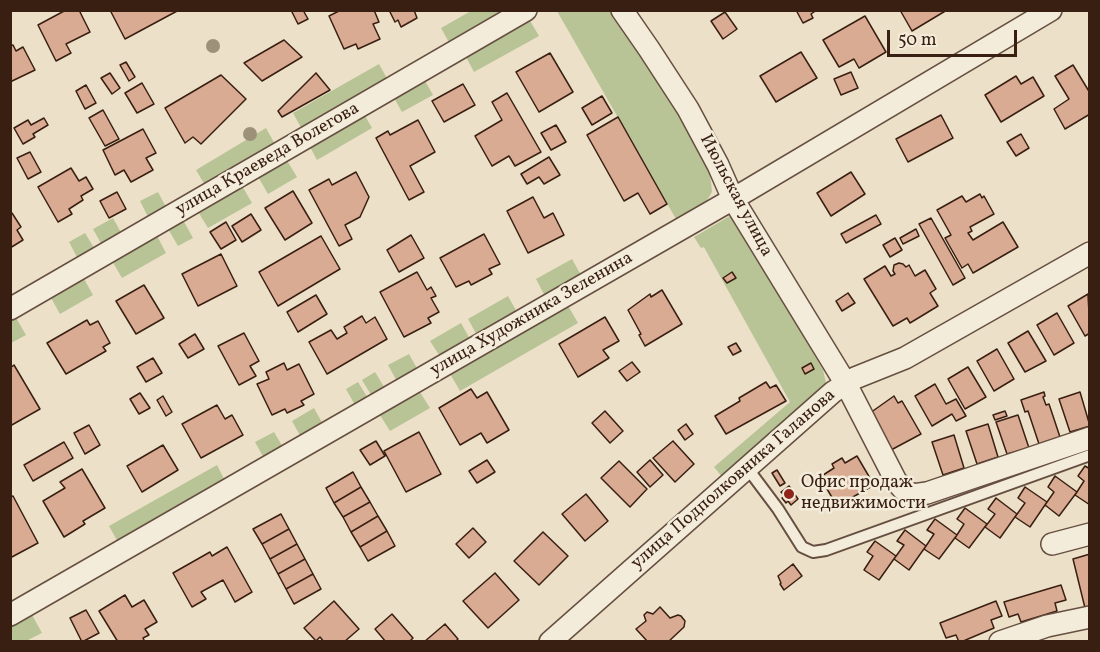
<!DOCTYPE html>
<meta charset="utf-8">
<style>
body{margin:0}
#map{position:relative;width:1100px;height:652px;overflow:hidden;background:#ece1c8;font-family:Vollkorn,serif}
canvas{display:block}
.frame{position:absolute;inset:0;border:12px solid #391e12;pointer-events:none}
.scale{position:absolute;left:887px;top:30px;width:130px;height:27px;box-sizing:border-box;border:3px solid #391e12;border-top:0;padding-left:8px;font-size:18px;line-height:21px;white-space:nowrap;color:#391e12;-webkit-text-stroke:4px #f3ecdb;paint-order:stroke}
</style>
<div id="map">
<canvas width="1100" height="652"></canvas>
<div class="frame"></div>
<div class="scale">50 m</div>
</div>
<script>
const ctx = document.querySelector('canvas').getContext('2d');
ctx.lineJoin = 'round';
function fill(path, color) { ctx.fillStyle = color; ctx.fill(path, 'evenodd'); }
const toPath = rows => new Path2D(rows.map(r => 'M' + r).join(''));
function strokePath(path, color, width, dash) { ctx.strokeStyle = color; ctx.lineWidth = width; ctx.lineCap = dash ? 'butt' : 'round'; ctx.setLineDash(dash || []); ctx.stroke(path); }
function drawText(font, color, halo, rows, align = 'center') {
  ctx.font = font + ' Vollkorn,serif'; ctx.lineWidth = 5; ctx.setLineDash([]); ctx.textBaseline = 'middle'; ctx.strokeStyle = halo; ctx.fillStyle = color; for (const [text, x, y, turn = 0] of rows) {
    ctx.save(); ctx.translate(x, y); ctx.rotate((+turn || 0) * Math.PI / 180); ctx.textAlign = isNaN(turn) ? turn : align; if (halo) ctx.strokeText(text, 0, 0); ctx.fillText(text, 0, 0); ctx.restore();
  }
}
fill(toPath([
 [471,11,513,11,451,46,441,28],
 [557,11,613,11,670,95,710,172,712,192,706,202,676,219],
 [529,19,539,36,474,72,465,55],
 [379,64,389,82,303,131,293,113],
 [424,79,433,95,402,112,393,96],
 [364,114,372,128,317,160,309,145],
 [266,128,276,146,206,187,196,170],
 [286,159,297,177,268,194,257,175],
 [241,184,252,203,208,228,197,210],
 [158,192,167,209,149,219,140,201],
 [733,214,823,370,826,383,825,388,724,479,714,467,790,402,705,249,704,247,701,248,694,237],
 [113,218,123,236,103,247,93,229],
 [182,218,193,238,178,246,167,227],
 [85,233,96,251,79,261,69,242],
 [156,234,166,253,122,278,111,259],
 [572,259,582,277,546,298,536,279],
 [83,277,93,295,60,314,50,296],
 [508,296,518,314,478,337,468,319],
 [567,304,578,323,460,391,449,372],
 [15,316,26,335,11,343,10,318],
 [461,323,471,341,441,358,430,341],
 [409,354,419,372,398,383,388,365],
 [375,372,386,390,373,398,362,380],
 [358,382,369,400,356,407,346,389],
 [418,389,430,408,390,431,378,412],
 [314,408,324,426,302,439,292,421],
 [274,432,284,449,265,460,255,442],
 [217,465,226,483,119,544,109,526],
 [31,613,42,633,26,641,11,641,10,624]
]), '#b8c396');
const building = toPath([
 [66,10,79,10,90,32,66,44,71,53,56,61,38,25,66,10],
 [110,10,179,10,125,39,110,10],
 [291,10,303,10,308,19,298,24,291,10],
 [341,10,374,10,379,22,373,24,380,39,358,49,356,44,344,49,329,16,341,10],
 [389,10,414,10,417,18,401,27,398,20,395,22,389,10],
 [796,10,817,10,811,14,813,18,803,23,796,10],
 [900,10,947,10,912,31,900,10],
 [725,12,737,29,723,39,711,21,725,12],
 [865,16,886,52,859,68,854,59,839,67,823,40,865,16],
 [284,40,302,57,262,81,244,63,284,40],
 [13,45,16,51,23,47,35,70,10,82,10,46,13,45],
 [801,52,817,78,776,102,760,76,801,52],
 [550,53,573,92,539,112,516,72,550,53],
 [126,62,135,77,129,81,120,65,126,62],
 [1073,65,1090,93,1090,114,1065,129,1054,109,1069,99,1055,76,1073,65],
 [851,72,858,88,841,95,834,79,851,72],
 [110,73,120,88,112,94,101,78,110,73],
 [316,73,330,90,282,117,278,111,316,73],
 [221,75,246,99,201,144,193,137,185,143,165,108,221,75],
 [1016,76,1021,84,1033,77,1044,96,1001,122,985,95,1016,76],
 [142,83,154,104,137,113,125,93,142,83],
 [463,84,475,105,444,122,432,101,463,84],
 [86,85,96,103,85,109,76,91,86,85],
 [507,93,541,152,515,166,509,156,492,166,475,136,502,120,492,102,507,93],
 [602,96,612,113,592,125,582,108,602,96],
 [103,110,119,139,105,146,89,118,103,110],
 [941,115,953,138,908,162,896,139,941,115],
 [618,117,667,204,650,214,638,193,624,201,587,135,618,117],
 [44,118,48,125,33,134,35,137,23,144,14,128,28,120,31,125,44,118],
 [418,120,435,152,410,166,424,192,409,200,376,138,388,131,390,135,418,120],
 [556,125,566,142,551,150,541,133,556,125],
 [143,129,156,153,146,158,153,170,131,182,124,170,115,175,103,150,143,129],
 [1021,134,1029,148,1016,156,1007,142,1021,134],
 [30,152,41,172,28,179,17,158,30,152],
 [549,157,560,175,544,184,539,177,527,184,521,174,549,157],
 [71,168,79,181,86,177,93,189,81,196,83,200,69,209,72,214,58,222,38,187,71,168],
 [356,172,369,197,360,217,345,225,352,239,339,246,309,190,329,179,332,185,356,172],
 [851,172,865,194,831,216,817,193,851,172],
 [293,191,312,223,285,240,265,208,293,191],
 [117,192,126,209,109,218,100,201,117,192],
 [980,194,982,198,984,196,994,214,970,227,972,231,968,233,973,240,1003,222,1018,247,973,273,968,264,962,268,945,238,951,235,937,210,962,196,966,202,980,194],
 [533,197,544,218,553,213,564,235,528,253,507,211,533,197],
 [12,213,21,227,17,230,23,240,10,248,10,214,12,213],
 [251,214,261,230,242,242,232,226,251,214],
 [876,215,881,224,846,243,841,234,876,215],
 [931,218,965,278,953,285,919,224,931,218],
 [226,222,236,240,221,249,210,232,226,222],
 [916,229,919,236,903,244,900,238,916,229],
 [484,234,500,264,489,269,492,274,471,285,469,281,456,287,440,258,484,234],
 [411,235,424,258,399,272,387,250,411,235],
 [321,236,340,269,278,306,259,272,321,236],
 [895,238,902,250,890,257,883,245,895,238],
 [221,254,237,286,198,306,182,274,221,254],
 [899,263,903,264,906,267,909,265,915,276,925,270,936,289,930,293,938,306,910,323,907,318,893,326,864,279,885,266,891,276,895,274,893,271,894,265,899,263],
 [417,272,427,290,431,287,436,296,431,298,439,312,428,318,431,323,404,337,380,292,417,272],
 [732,272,736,278,727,283,723,278,732,272],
 [144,285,164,318,136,334,116,301,144,285],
 [662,290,682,324,645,346,639,335,641,334,628,310,650,294,651,297,662,290],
 [848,293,855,303,842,311,836,301,848,293],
 [1088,294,1090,333,1085,336,1068,306,1088,294],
 [316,295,327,314,298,332,287,312,316,295],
 [1057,313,1074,343,1054,355,1037,325,1057,313],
 [362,316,366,323,375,317,387,339,327,374,309,342,331,330,337,339,347,333,344,327,362,316],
 [605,317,619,341,603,350,609,358,578,377,559,344,605,317],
 [87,320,90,325,98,321,110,343,103,347,106,351,66,374,47,343,87,320],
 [1028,331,1046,361,1025,372,1008,343,1028,331],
 [244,333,259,361,250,366,256,376,239,385,218,346,244,333],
 [195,334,204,349,188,358,179,344,195,334],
 [736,343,741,351,733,355,728,347,736,343],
 [997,349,1014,379,994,391,977,361,997,349],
 [153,358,162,373,146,382,137,367,153,358],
 [632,362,640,372,627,381,619,371,632,362],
 [284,363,287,370,299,364,314,394,301,401,304,405,287,413,285,409,272,415,257,384,269,379,266,372,284,363],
 [811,363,814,369,805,374,802,368,811,363],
 [14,365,40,409,10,426,10,368,14,365],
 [968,367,986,397,965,409,948,379,968,367],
 [766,382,770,388,776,385,786,401,726,434,715,416,740,401,739,398,766,382],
 [935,384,946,404,956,399,966,416,956,421,952,414,932,426,915,396,935,384],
 [471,389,477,398,487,392,509,430,487,443,481,433,460,445,439,408,471,389],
 [1044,392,1045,396,1043,397,1046,405,1049,404,1060,437,1039,444,1028,411,1025,412,1021,400,1044,392],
 [1080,392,1090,426,1070,432,1059,399,1080,392],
 [140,393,150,408,139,414,130,399,140,393],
 [163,396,172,412,166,416,157,400,163,396],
 [894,396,898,403,902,401,921,434,891,450,870,413,894,396],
 [217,405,225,419,232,415,243,435,201,458,182,424,217,405],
 [605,411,623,431,610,443,592,423,605,411],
 [1005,411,1007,416,995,420,993,415,1005,411],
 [1018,415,1029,448,1007,454,996,422,1018,415],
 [686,424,693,434,685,440,678,430,686,424],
 [988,424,998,457,977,464,966,431,988,424],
 [89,425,100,445,85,454,74,433,89,425],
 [419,432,441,474,406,492,384,451,419,432],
 [954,435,964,468,943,475,932,442,954,435],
 [376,441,385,456,370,465,360,450,376,441],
 [673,441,694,464,675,482,653,458,673,441],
 [64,442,73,458,33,481,24,465,64,442],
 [163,445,178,470,142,492,127,466,163,445],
 [857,456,874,485,837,506,820,477,834,468,832,464,842,458,845,463,857,456],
 [487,460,495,472,477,483,469,471,487,460],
 [650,460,663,475,650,487,637,472,650,460],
 [619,461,647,489,630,507,601,478,619,461],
 [1085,466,1090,469,1090,505,1075,495,1084,481,1078,476,1085,466],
 [82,469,105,508,83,521,85,524,64,537,43,501,65,488,60,482,82,469],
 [777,470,785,483,780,486,772,473,777,470],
 [353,472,361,487,334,503,326,488,353,472],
 [1055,476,1077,492,1059,516,1045,505,1054,492,1048,487,1055,476],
 [789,486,798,499,791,505,788,501,786,503,782,498,785,496,781,492,789,486],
 [361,487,370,502,343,517,334,503,361,487],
 [1025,487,1047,502,1030,527,1015,517,1025,503,1018,498,1025,487],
 [586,494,608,521,585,541,562,514,586,494],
 [13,496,38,543,10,558,10,497,13,496],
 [996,498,1017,514,1000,538,985,527,995,514,988,509,996,498],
 [370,502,378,516,351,532,343,517,370,502],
 [965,508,987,524,969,548,955,538,964,524,957,519,965,508],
 [281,514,289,529,262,544,253,529,281,514],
 [378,516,387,531,360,547,351,532,378,516],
 [935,519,957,535,939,559,924,549,934,534,927,530,935,519],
 [473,528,486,542,469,558,456,544,473,528],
 [289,529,297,544,270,559,262,544,289,529],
 [905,530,926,546,909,570,894,559,904,545,897,541,905,530],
 [387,531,395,546,368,561,360,547,387,531],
 [543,532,568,556,539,585,514,561,543,532],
 [875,541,896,556,879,580,864,570,873,556,867,552,875,541],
 [297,544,305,559,278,574,270,559,297,544],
 [227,547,252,592,235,602,223,580,201,592,206,599,192,607,173,573,210,552,212,556,227,547],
 [1090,554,1090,607,1085,608,1073,559,1090,554],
 [305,559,313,574,286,589,278,574,305,559],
 [793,564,802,576,784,590,780,584,781,583,778,576,793,564],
 [495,573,519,600,488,628,463,601,495,573],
 [313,574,321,589,294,604,286,589,313,574],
 [1061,585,1066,600,1055,603,1057,611,1021,622,1018,614,1009,617,1004,602,1061,585],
 [125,595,132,607,144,600,157,622,145,629,149,635,143,638,145,642,118,642,99,611,125,595],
 [334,601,359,629,344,642,324,642,320,637,316,641,304,628,334,601],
 [996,601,1002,616,991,620,994,628,961,642,959,642,956,635,946,638,940,623,996,601],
 [660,607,670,618,678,615,681,616,685,621,684,627,668,642,648,642,636,629,646,621,644,615,647,612,653,614,660,607],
 [86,610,99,633,82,642,70,618,86,610],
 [392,614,413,638,409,642,386,642,375,629,392,614],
 [445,624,458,639,455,642,424,642,445,624]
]);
fill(building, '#daab93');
strokePath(building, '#391e12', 1.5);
const lane = toPath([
 [748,469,778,509,802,547,813,552,826,550,1090,455]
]);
const street = toPath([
 [622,10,649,49,688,109,718,165,733,199,846,384,896,481,903,489,913,495,927,493,1090,438],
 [10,309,526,10],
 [1052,544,1090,534],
 [10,615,733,199,1051,10],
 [550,642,833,392,855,378,905,358,1090,253],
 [1000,642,1047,626,1090,617]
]);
strokePath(lane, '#664f40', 14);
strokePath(street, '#664f40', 24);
strokePath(lane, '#f3ecdb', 10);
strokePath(street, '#f3ecdb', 21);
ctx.fillStyle = '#9e917a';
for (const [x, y] of [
 [213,46],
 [250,134]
]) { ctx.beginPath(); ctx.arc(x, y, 7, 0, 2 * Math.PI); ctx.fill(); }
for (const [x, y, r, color] of [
 [789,494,6,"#8f2418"]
]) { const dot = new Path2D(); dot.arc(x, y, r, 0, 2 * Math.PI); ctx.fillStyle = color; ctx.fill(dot); strokePath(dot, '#f3ecdb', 2); }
drawText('18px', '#391e12', '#f3ecdb', [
 ["улица Краеведа Волегова",268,160,-30],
 ["Июльская улица",735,196,62],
 ["улица Художника Зеленина",532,315,-30],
 ["улица Подполковника Галанова",734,480,-41]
]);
drawText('18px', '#391e12', '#f3ecdb', [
 ["Офис продаж",801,484],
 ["недвижимости",801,505]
], 'left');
</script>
